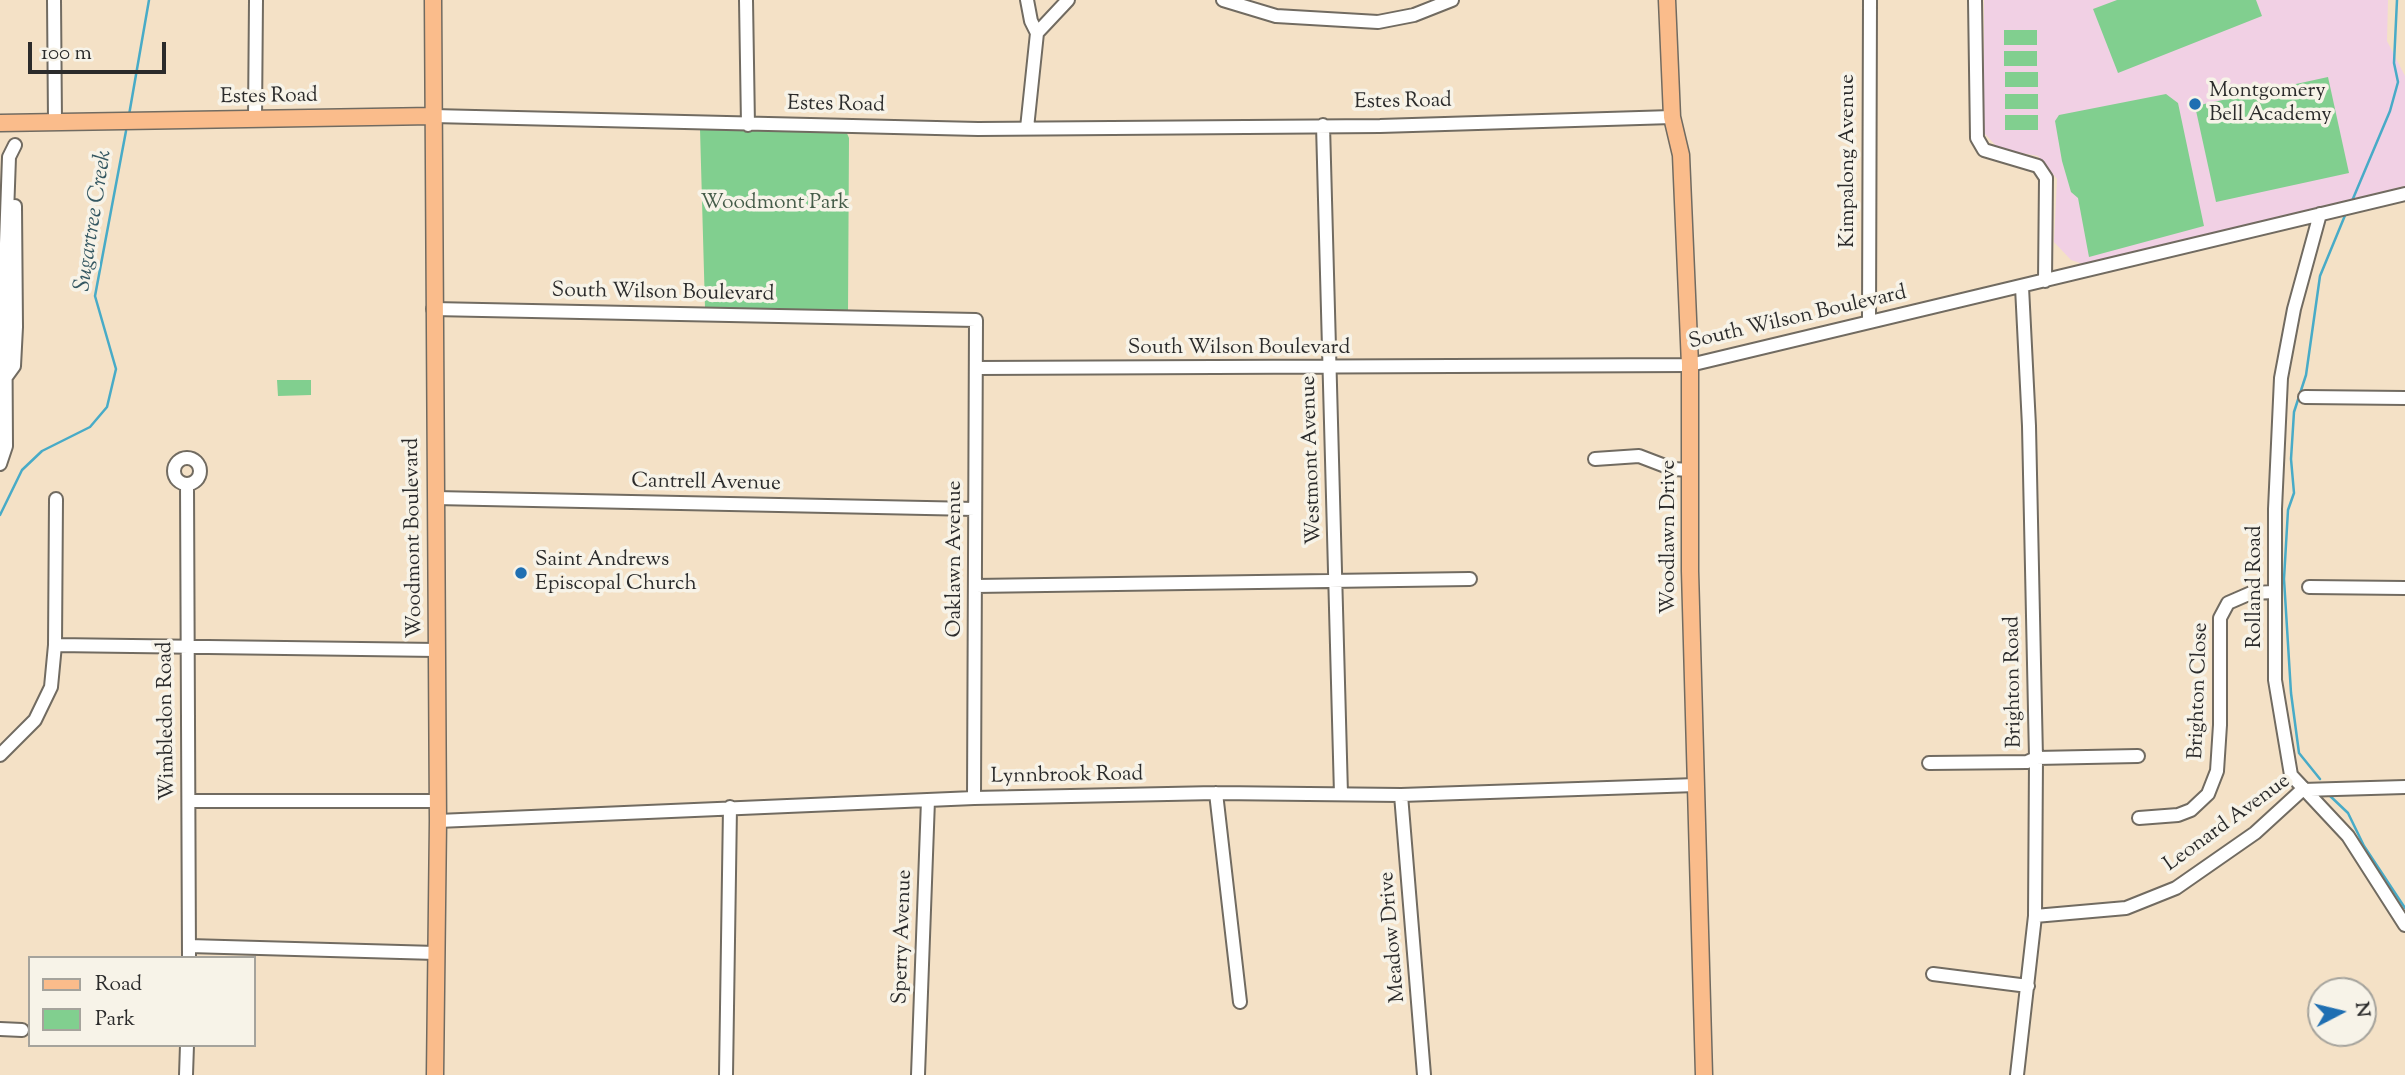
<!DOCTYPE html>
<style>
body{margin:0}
#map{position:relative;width:2405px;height:1075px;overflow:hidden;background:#f4e1c6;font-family:"Sorts Mill Goudy",serif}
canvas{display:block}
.legend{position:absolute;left:28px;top:956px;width:228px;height:91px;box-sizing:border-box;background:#f7f3e8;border:2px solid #a5a39c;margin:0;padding:9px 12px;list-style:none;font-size:21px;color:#2b2b2b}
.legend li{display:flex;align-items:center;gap:14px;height:35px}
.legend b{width:35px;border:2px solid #a5a39c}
.north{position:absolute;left:2307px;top:977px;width:70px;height:70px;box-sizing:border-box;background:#f7f3e8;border:2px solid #a5a39c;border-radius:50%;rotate:83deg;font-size:19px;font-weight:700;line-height:28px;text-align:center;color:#2b2b2b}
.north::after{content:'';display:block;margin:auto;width:24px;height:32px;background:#1f6fb2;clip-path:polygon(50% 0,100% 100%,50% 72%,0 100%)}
.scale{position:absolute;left:28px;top:42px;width:138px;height:32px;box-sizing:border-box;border:4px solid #2b2b2b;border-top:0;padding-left:9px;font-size:21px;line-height:24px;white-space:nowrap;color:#2b2b2b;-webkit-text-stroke:5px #f7f3e8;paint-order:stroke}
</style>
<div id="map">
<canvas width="2405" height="1075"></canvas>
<ul class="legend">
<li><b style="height:9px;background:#fabc8b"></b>Road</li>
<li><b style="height:19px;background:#81cf8f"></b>Park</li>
</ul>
<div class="north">N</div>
<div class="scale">100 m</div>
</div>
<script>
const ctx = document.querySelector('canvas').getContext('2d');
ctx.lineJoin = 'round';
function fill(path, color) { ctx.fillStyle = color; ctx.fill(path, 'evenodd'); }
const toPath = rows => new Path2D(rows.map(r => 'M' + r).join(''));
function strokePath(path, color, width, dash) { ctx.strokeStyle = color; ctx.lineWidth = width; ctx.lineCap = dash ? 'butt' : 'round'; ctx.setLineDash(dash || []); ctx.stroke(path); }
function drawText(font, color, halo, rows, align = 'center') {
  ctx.font = font + ' "Sorts Mill Goudy",serif'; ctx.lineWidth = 7; ctx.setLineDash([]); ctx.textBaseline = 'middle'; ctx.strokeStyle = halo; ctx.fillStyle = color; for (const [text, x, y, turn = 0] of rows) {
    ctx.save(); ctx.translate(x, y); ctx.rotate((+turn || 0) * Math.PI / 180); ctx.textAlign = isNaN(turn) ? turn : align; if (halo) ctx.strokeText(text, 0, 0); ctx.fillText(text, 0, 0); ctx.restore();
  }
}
fill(toPath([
 [1984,0,2388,0,2387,41,2405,76,2405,186,2083,264,2071,260,2054,242,2057,179,2038,156,1999,149,1984,133]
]), '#f1d0e4');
fill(toPath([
 [2117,0,2256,0,2262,16,2118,73,2093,9],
 [2004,30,2037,30,2037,45,2004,45],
 [2004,51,2037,51,2037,66,2004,66],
 [2005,72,2038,72,2038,87,2005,87],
 [2328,77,2349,173,2216,202,2195,106],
 [2005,94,2038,94,2038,109,2005,109],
 [2166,94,2178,103,2204,226,2089,257,2078,198,2071,192,2062,161,2055,121,2059,115],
 [2005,115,2038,115,2038,130,2005,130],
 [700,129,846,131,849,138,848,312,705,308],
 [277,380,311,380,311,395,278,396]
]), '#81cf8f');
strokePath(toPath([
 [129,115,149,0],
 [2352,201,2390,111,2398,82,2394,63,2397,0],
 [0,515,22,470,42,451,90,427,107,407,116,369,95,296,126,131],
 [2320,779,2299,753,2291,693,2284,579,2288,510,2294,493,2291,459,2294,412,2306,375,2320,276,2346,213],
 [2328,794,2348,813,2364,846,2405,908]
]), '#48abc7', 2.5);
const minor = toPath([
 [54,0,55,121],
 [746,0,748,125],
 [1027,0,1031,21,1037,33],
 [1223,0,1276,16,1378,22,1414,15,1452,0],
 [1975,0,1977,138,1984,150,2038,166,2046,178,2045,281],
 [433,116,978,129,1380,126,1672,117],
 [255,119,256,0],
 [1323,125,1341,794],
 [1027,128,1037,33,1068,0],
 [2320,214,2294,309,2281,378,2275,509,2275,680,2291,775,2348,836,2405,925],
 [433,309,976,320,974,798],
 [1869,322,1870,0],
 [976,368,1690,365,2405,194],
 [6,377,14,366,16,327,15,206],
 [2305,397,2405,398],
 '174 471a13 13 0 1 1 26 0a13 13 0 1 1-26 0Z',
 [1595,459,1639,456,1673,469,1690,470],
 [0,464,6,446,5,272,9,157,15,145],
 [187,484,189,958],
 [435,498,975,509],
 [975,586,1470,579],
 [2309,587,2405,588],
 [55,645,438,650],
 [0,755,35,720,51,687,55,645,56,499],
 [1929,763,2027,762,2036,758,2138,756],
 [1216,793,1240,1002],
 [1401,795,1424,1075],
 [189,801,438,801],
 [2139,818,2178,815,2191,810,2208,794,2217,771,2220,725,2220,618,2228,603,2251,593,2274,592],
 [438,821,974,798,1216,793,1401,795,1696,785],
 [2035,916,2126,908,2176,888,2255,833,2302,790,2405,787],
 [189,946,436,953],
 [1933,974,2028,986],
 [0,1029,22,1030],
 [186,1075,187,1045],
 [726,1075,730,807],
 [918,1075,928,800],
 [2017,1075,2035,916,2036,758,2029,426,2022,287]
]);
const major = toPath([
 [433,0,438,821,435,1075],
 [1667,0,1672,117,1681,155,1690,365,1690,571,1704,1075],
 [0,123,433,116]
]);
strokePath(minor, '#716b61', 16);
strokePath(major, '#716b61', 19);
strokePath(minor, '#fff', 12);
strokePath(major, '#fabc8b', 16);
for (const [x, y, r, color] of [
 [2195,104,7,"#1f6fb2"],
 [521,573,7,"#1f6fb2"]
]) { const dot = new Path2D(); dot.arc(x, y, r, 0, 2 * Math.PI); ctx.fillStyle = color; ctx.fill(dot); strokePath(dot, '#f7f3e8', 2.5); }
drawText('21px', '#2b2b2b', '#f7f3e8', [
 ["Montgomery",2209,92],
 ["Bell Academy",2209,116],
 ["Saint Andrews",535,561],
 ["Episcopal Church",535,585]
], 'left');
drawText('21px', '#2b2b2b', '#f7f3e8', [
 ["Estes Road",269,98,-1],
 ["Estes Road",1403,103,-1],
 ["Estes Road",836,106,1],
 ["Kimpalong Avenue",1849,161,-90],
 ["South Wilson Boulevard",663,294,1],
 ["South Wilson Boulevard",1798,319,-13],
 ["South Wilson Boulevard",1239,349],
 ["Westmont Avenue",1313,460,-92],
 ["Cantrell Avenue",706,484,1],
 ["Woodlawn Drive",1670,537,-90],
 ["Woodmont Boulevard",415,538,-91],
 ["Oaklawn Avenue",956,559,-90],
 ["Rolland Road",2256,587,-90],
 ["Brighton Road",2015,682,-91],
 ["Brighton Close",2200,691,-88],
 ["Wimbledon Road",168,721,-91],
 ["Lynnbrook Road",1067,777,-1],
 ["Leonard Avenue",2228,824,-36],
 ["Sperry Avenue",904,937,-88],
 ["Meadow Drive",1394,937,-95]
]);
drawText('21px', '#455c49', '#f7f3e8', [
 ["Woodmont Park",775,204]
]);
drawText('italic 23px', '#355862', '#f7f3e8', [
 ["Sugartree Creek",95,221,-81]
]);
</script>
